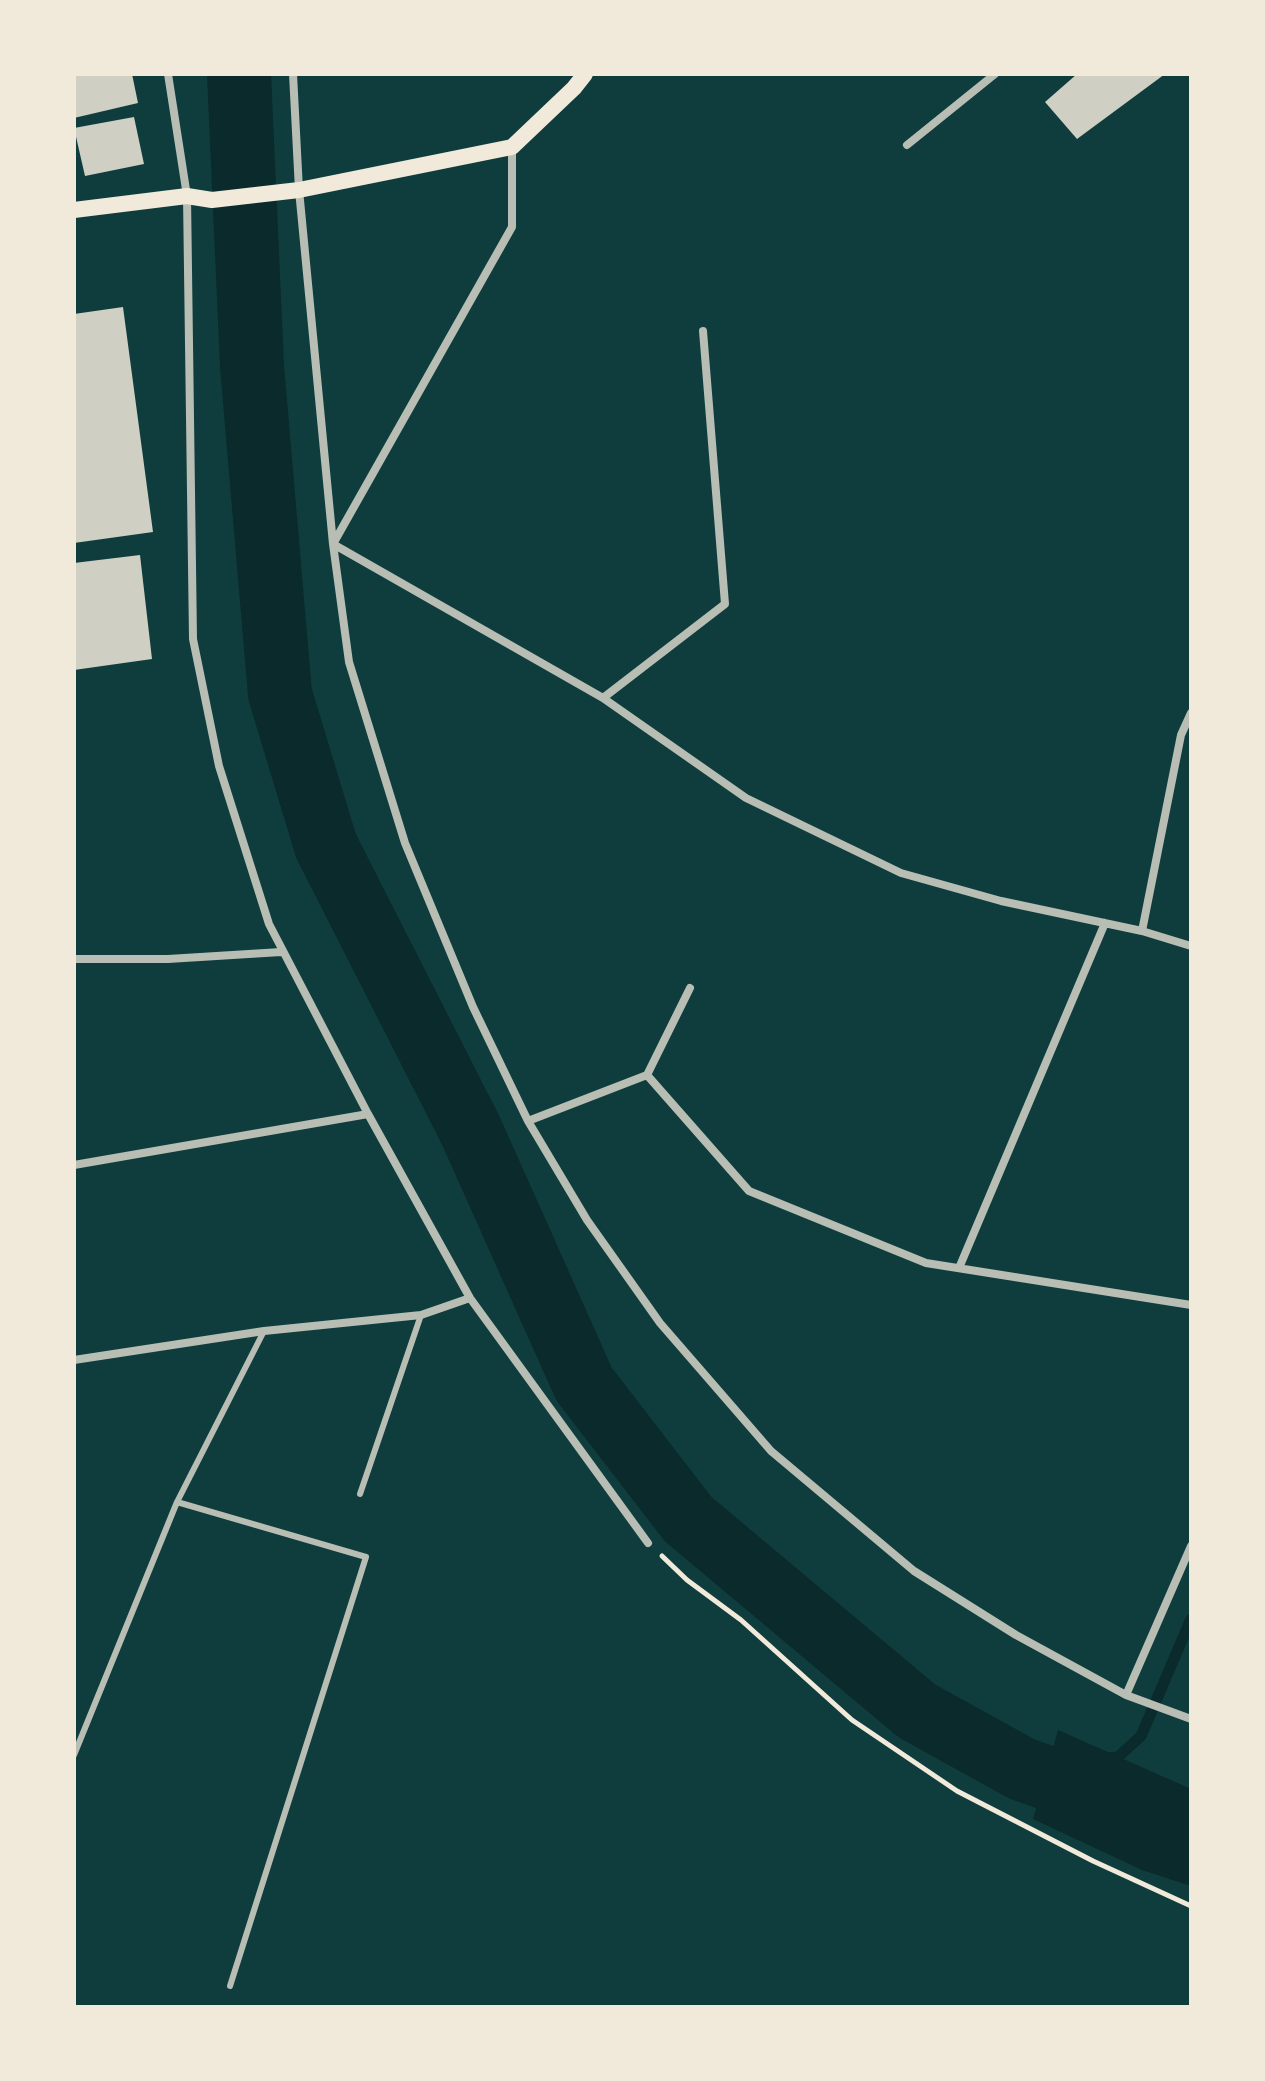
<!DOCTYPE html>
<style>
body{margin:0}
#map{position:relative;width:1265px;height:2081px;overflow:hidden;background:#0f3d3e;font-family:"Roboto Condensed",sans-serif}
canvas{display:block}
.frame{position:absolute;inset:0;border:76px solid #f1e9da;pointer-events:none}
</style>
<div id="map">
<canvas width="1265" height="2081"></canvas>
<div class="frame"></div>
</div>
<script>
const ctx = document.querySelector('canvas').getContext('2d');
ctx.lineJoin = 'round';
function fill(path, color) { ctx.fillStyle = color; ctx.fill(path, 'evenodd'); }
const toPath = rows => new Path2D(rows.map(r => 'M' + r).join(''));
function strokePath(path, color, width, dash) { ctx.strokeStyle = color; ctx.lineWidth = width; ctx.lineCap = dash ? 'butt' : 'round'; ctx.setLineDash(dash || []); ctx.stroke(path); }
fill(toPath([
 [1058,1730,1191,1789,1191,1886,1142,1870,1033,1819]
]), '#0a2a2b');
strokePath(toPath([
 [1105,1758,1118,1757,1141,1736,1191,1619]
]), '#0a2a2b', 11);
strokePath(toPath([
 [239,74,252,366,280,694,326,846,471,1131,584,1384,688,1519,917,1711,1022,1769,1191,1829]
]), '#0a2a2b', 64);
fill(toPath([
 [74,74,132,74,138,103,74,118],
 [1077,74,1165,74,1077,139,1045,102],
 [134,117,144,164,85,176,74,128],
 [123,307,153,532,74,543,74,314],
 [140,555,152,659,74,670,74,563]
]), '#cfcfc3');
strokePath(toPath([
 [662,1556,687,1580,741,1620,852,1720,957,1791,1093,1861,1191,1906]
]), '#f1e9da', 5);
strokePath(toPath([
 [360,1494,421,1315],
 [177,1502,366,1557,230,1986],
 [74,1755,177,1502,264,1331]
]), '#b8beb3', 6);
strokePath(toPath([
 [168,74,187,196,193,639,219,766,269,924,368,1114,470,1298,648,1543],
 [293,74,299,190,333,544,603,698,746,798,901,873,1001,901,1142,931,1191,946],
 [907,145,995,74],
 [512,147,512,227,333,544,349,662,405,843,473,1007,528,1121,587,1220,660,1323,771,1451,914,1571,1016,1635,1126,1695,1191,1719],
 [603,698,725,604,703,331],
 [1142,931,1181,735,1191,713],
 [74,959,168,959,281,952],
 [647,1075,749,1191,926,1263,1191,1305],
 [528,1121,647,1075,690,988],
 [74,1165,368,1114],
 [959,1268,1105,923],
 [74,1360,264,1331,421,1315,470,1298],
 [1126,1695,1191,1546]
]), '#b8beb3', 8);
strokePath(toPath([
 [74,210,187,196,212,200,299,190,512,147,574,88,585,74]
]), '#f1e9da', 16);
</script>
